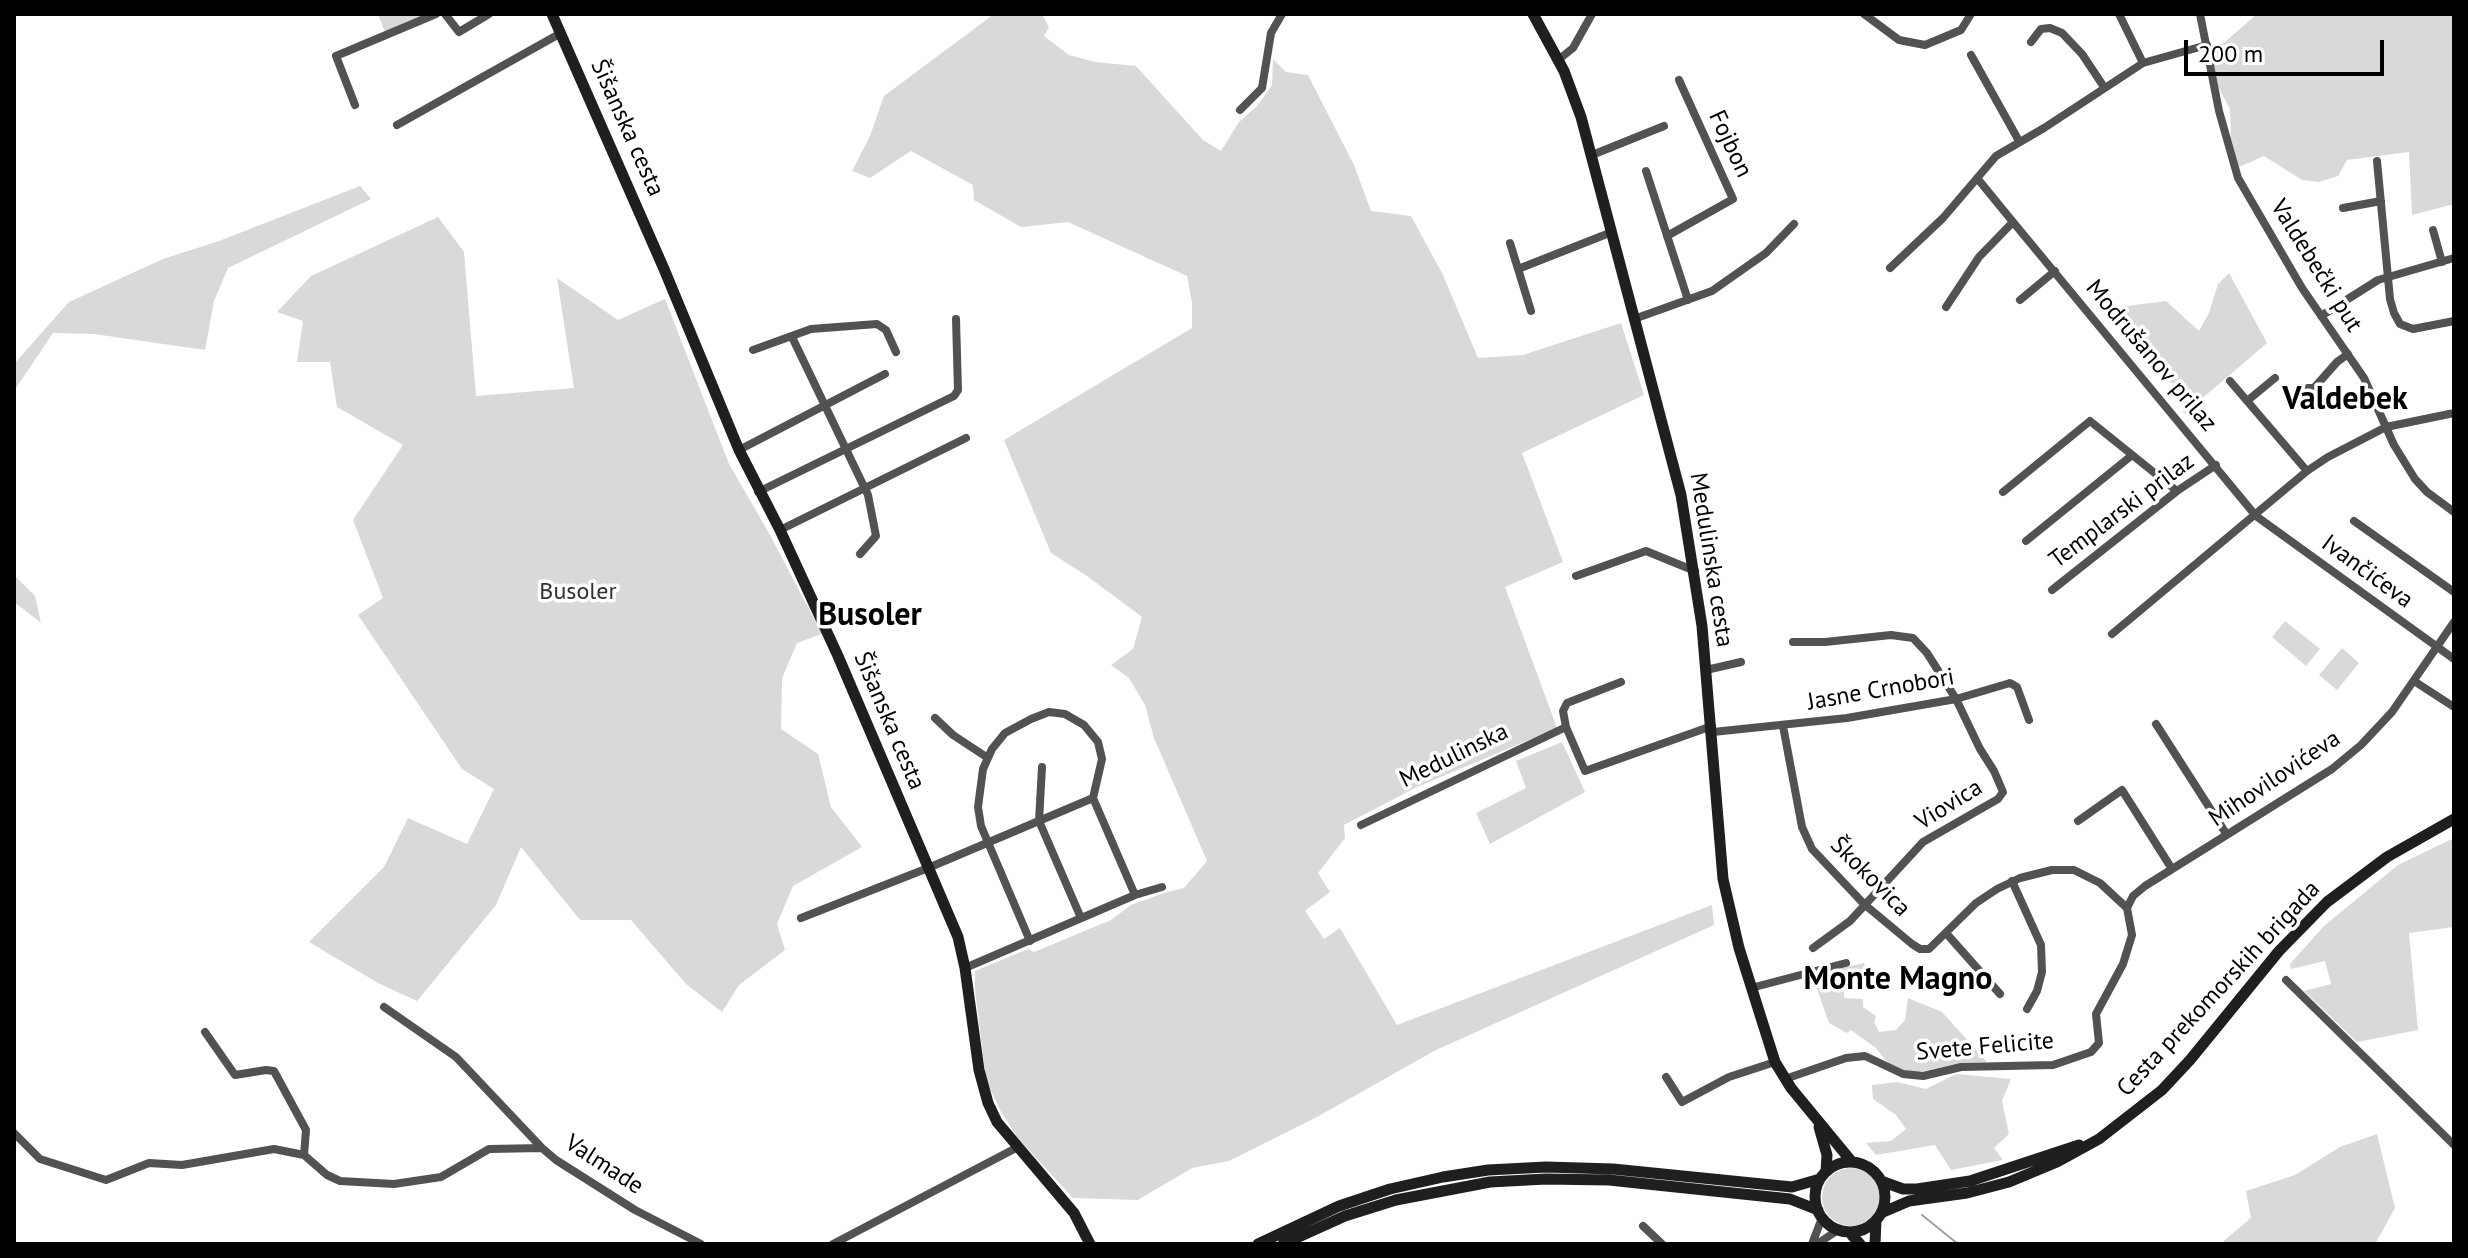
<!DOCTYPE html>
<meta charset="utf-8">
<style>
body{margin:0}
#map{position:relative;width:2468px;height:1258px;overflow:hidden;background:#fff;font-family:"PT Sans",sans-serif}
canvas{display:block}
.frame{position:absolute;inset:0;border:16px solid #000;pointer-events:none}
.scale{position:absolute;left:2184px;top:40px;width:200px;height:36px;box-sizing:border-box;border:4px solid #000;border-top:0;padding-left:10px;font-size:24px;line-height:28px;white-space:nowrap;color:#000;-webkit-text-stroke:6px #fff;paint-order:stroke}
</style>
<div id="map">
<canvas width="2468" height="1258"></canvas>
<div class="frame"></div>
<div class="scale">200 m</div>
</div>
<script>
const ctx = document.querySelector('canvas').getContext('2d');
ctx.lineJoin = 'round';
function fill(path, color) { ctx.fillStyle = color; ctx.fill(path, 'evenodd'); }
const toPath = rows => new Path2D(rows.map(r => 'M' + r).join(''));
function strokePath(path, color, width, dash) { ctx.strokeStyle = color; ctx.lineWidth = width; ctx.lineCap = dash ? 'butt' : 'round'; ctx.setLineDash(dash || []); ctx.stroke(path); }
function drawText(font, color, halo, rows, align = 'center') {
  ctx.font = font + ' "PT Sans",sans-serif'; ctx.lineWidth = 7; ctx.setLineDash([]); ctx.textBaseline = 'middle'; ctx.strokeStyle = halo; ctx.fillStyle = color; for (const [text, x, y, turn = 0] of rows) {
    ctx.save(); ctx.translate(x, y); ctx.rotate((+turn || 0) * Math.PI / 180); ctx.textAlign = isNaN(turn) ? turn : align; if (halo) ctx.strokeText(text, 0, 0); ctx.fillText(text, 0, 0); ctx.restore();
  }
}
fill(toPath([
 [378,14,436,14,386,35],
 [994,14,1042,14,1049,27,1044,36,1069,55,1095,62,1136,66,1203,140,1221,151,1239,122,1258,105,1272,85,1273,59,1286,72,1308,75,1354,165,1371,211,1411,216,1443,275,1478,358,1523,355,1621,323,1644,395,1522,453,1563,562,1505,587,1557,728,1417,787,1344,825,1345,838,1318,873,1330,892,1305,911,1324,939,1340,928,1397,1025,1712,905,1714,925,1436,1050,1317,1117,1229,1161,1192,1168,1138,1200,1073,1198,1018,1138,1001,1112,986,1080,975,990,975,971,1028,949,1034,952,1111,920,1131,905,1164,893,1184,888,1207,861,1154,738,1145,705,1129,678,1111,665,1133,649,1142,617,1087,576,1051,553,1004,440,1192,328,1192,303,1187,276,1068,222,1021,227,974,200,973,185,911,151,870,178,852,171,870,136,884,96],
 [2257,14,2454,14,2454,204,2412,215,2409,152,2347,160,2338,176,2319,182,2302,180,2264,156,2239,167,2231,138,2230,109,2216,83,2210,55],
 [360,186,371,199,228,268,214,301,205,350,94,334,53,333,14,391,14,364,69,302,163,259,219,241],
 [438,217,464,252,476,396,574,388,557,278,618,320,665,299,729,464,770,535,822,634,797,643,782,678,781,729,818,754,831,807,862,847,793,886,777,924,785,950,739,985,722,1012,686,984,631,920,580,920,521,847,496,905,417,1001,378,983,309,942,384,867,408,818,467,844,494,789,462,769,358,615,383,598,353,520,403,445,337,407,330,362,297,362,303,321,277,312,311,276],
 [2229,273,2267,343,2184,414,2177,386,2153,372,2138,335,2119,307,2166,301,2199,331,2209,313,2218,284],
 [14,575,35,596,41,623,14,602],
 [2285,621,2320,649,2306,666,2272,637],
 [2342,648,2359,663,2337,690,2319,675],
 [1562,742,1585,792,1490,844,1476,813,1526,788,1516,761],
 [2454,838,2454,927,2409,933,2418,1030,2357,1042,2304,991,2331,984,2325,961,2291,969,2290,964,2324,926,2398,865],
 [1864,963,1869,974,1862,984,1844,985,1844,998,1863,999,1863,1007,1876,1016,1874,1022,1879,1032,1896,1030,1905,1020,1908,998,1942,1012,1987,1062,1959,1063,1919,1072,1899,1071,1886,1061,1876,1048,1851,1030,1847,1033,1829,1023,1817,989,1817,974],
 [1956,1074,2011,1079,2002,1101,2009,1134,1994,1148,2003,1160,1951,1170,1935,1145,1876,1155,1866,1143,1891,1141,1906,1129,1896,1115,1873,1099,1872,1085,1897,1082,1926,1089],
 [2377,1134,2395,1208,2375,1244,2220,1244,2251,1218,2246,1191,2295,1175,2340,1147],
 '1822 1197a29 29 0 1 1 58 0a29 29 0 1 1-58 0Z'
]), '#d9d9d9');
strokePath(toPath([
 [1922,1215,1958,1244]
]), '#a0a0a0', 2);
strokePath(toPath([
 [445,14,459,32,489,14],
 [1864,14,1899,40,1925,45,1961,30,1971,14],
 [2119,14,2143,63],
 [2200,14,2219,111,2238,178,2302,288,2364,378,2394,445,2415,479,2427,492,2454,512],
 [2031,42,2041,29,2050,28,2062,33,2082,54,2104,87],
 [1971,55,2019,141],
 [1558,60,1573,48,1592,14],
 [355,105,336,56,436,14],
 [1240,110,1262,88,1271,33,1282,14],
 [397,125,561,33],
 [1592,155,1664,126],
 [2377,161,2390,299,2394,313,2400,324,2413,329,2454,321],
 [1646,171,1688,300],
 [2343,208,2381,201],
 [2013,222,2256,516,2454,659],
 [2433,230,2442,262],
 [1667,236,1733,199,1679,80],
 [1510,243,1531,311],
 [1890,268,1943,218,1996,156,2044,128,2143,63,2207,45],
 [1518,269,1612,232],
 [2020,300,2055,271],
 [1946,307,1979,257,2013,222,1977,178],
 [2321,316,2378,280,2454,258],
 [1634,319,1712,291,1766,253,1794,224],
 [792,337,868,495,876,536,860,554],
 [753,350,811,329,877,324,886,330,896,352],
 [2230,381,2307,471],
 [2308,388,2314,388,2337,362,2348,354],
 [2247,401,2275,378],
 [739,450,885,374],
 [758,492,954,396,958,390,956,319],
 [2003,492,2090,421,2177,491],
 [2354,521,2454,592],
 [780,530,966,438],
 [2026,541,2131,456],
 [1576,576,1646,551,1695,571],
 [2052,590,2177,491,2216,465],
 [2112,634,2307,471,2328,457,2386,427,2454,413],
 [1793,642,1825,642,1891,635,1913,638,1927,653,1956,699,1980,749,1994,771,2003,792,1998,799,1923,842,1850,921,1813,948],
 [1706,670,1741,662],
 [2414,681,2454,707],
 [1621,682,1567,703,1563,711,1566,727,1585,771,1712,726],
 [935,718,953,735,988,758],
 [2156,724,2227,835],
 [1783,726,1802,827,1812,849,1864,904,1912,944,1920,949,1929,949,1976,903,1997,889,2020,878,2052,870,2074,870,2100,883,2127,908,2132,935,2123,964,2096,1014,2099,1043,2091,1052,2053,1065,1961,1067,1923,1076,1903,1074,1865,1056,1846,1058,1785,1079],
 [1713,732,1847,718,1956,699,2010,683,2017,687,2029,720],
 [1042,767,1039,821,1081,918],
 [2078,821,2122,790,2172,869],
 [1361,825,1566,727],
 [2012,881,2041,945,2042,972,2037,991,2027,1009],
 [2127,908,2133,896,2145,886,2332,769,2361,745,2392,712,2454,622],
 [801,918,928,868,1093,798],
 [1946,933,2000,994],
 [1030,941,981,826,978,807,983,769,992,749,1005,733,1031,719,1049,712,1065,714,1084,725,1098,742,1102,759,1093,798,1135,895],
 [965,968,1135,895,1162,887],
 [2286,980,2454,1145],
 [1751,988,1846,963],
 [384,1007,456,1057,542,1148],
 [205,1032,235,1075,266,1070,274,1071,306,1130,304,1155],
 [1666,1077,1682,1102,1729,1077,1775,1062],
 [14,1133,40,1159,106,1180,149,1163,182,1165,274,1149,304,1155,327,1175,340,1181,394,1184,441,1177,489,1149,542,1148,556,1160,635,1210,701,1244],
 [1643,1226,1662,1244],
 [833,1244,1018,1147],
 [1812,1244,1822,1218],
 [1817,1244,1838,1230]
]), '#525252', 8);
strokePath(toPath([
 [552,14,664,269,739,450,780,530,838,656,958,937,965,968,979,1070,988,1103,997,1122,1074,1213,1090,1244],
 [1533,14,1564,71,1581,117,1681,495,1702,626,1723,879,1739,948,1775,1062,1791,1088,1852,1162],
 [1819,1127,1827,1155,1826,1172],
 '1815 1197a35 35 0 1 1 70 0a35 35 0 1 1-70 0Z',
 [1881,1181,1903,1189,1917,1189,1970,1181,2079,1145],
 [1881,1213,1909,1201,1967,1193,2009,1182,2057,1162,2099,1139,2162,1090,2190,1060,2279,951,2327,902,2387,857,2454,819],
 [1849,1232,1860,1244],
 [1258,1244,1339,1206,1390,1189,1443,1177,1488,1170,1546,1167,1613,1169,1792,1187,1820,1179],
 [1283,1244,1345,1216,1396,1200,1490,1182,1546,1179,1609,1180,1790,1199,1818,1210],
 [1875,1244,1876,1220]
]), '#1f1f1f', 11);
drawText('24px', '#000', '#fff', [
 ["Šišanska cesta",627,128,66],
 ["Fojbon",1730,144,65],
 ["Valdebečki put",2316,266,58],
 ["Modrušanov prilaz",2151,356,50],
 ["Templarski prilaz",2122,511,-37],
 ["Medulinska cesta",1711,560,81],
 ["Ivančićeva",2367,572,36],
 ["Jasne Crnobori",1881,690,-10],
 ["Šišanska cesta",889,721,67],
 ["Medulinska",1454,756,-26],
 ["Mihovilovićeva",2275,779,-34],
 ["Viovica",1949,805,-32],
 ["Škokovica",1870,877,45],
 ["Cesta prekomorskih brigada",2219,989,-47],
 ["Svete Felicite",1985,1047,-5],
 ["Valmade",604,1165,33]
]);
drawText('24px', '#303030', '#fff', [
 ["Busoler",578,592]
]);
drawText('bold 32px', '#000', '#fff', [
 ["Valdebek",2345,400],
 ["Busoler",870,616],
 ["Monte Magno",1898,980]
]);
</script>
